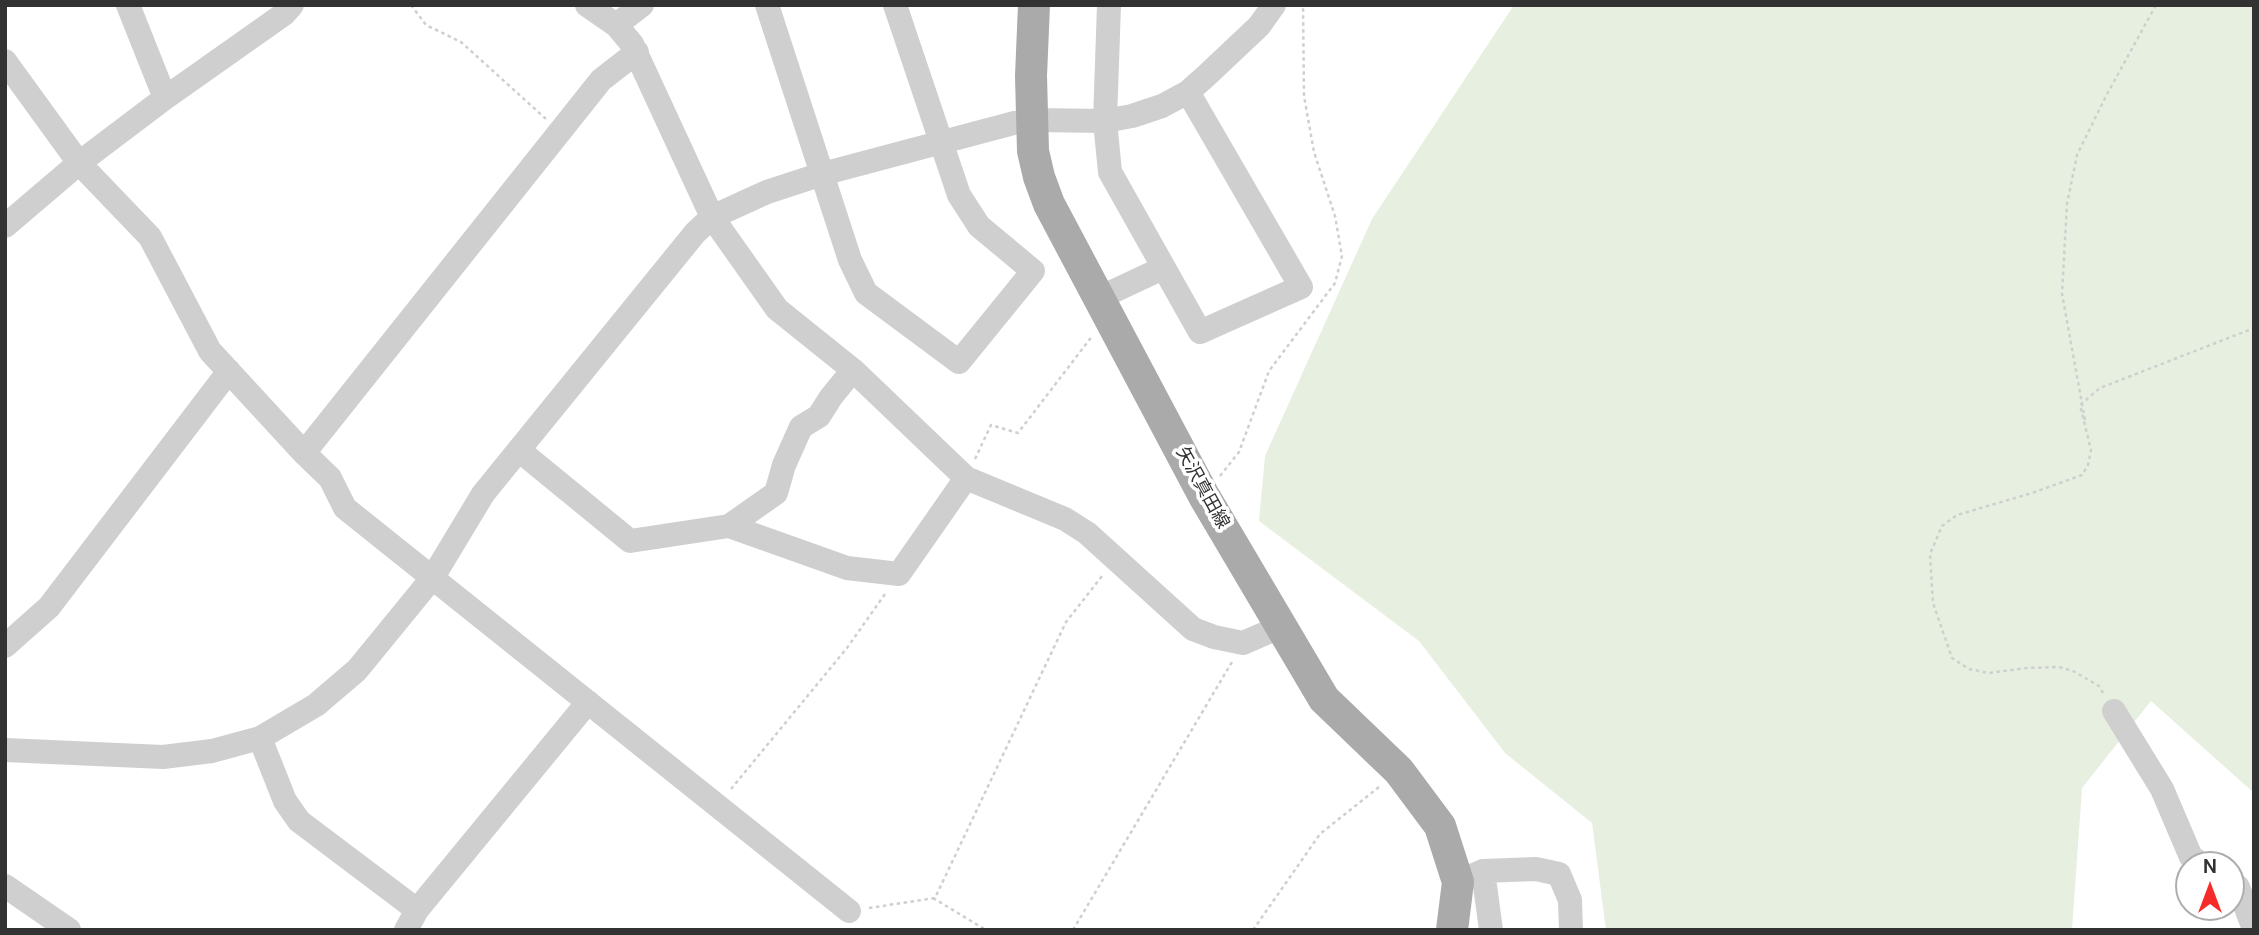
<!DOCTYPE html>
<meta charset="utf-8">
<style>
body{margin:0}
#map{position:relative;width:2259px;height:935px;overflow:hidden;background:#fff;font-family:"DM Sans",sans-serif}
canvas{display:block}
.frame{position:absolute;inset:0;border:7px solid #323232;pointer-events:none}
.north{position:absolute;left:2175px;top:851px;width:70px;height:70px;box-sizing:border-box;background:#fff;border:2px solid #adadad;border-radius:50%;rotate:0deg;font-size:19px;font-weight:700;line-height:28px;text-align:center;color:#323232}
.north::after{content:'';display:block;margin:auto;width:24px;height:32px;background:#f52c29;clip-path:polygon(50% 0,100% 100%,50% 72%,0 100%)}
</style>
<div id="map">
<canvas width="2259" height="935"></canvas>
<div class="frame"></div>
<div class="north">N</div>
</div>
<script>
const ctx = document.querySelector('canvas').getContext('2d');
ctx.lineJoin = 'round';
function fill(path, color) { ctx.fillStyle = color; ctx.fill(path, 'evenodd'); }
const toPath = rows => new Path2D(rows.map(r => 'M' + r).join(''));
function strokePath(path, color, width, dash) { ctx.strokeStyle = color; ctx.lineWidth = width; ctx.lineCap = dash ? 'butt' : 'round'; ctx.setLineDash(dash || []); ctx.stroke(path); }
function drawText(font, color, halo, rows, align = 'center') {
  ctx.font = font + ' "DM Sans","Noto Sans JP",sans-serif'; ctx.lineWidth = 7; ctx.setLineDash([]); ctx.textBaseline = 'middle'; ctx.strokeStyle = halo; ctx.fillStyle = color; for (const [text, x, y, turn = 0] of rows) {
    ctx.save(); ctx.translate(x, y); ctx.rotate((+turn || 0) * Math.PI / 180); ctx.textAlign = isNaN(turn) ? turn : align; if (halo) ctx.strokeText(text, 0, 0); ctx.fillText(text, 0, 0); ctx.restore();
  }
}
fill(toPath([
 [1514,5,2254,5,2254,793,2151,701,2082,788,2072,930,1606,930,1592,823,1505,753,1419,641,1259,521,1265,456,1372,219]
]), '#e7f0e0');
strokePath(toPath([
 [411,5,426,25,461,42,546,119],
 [2085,420,2062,294,2067,204,2077,155,2106,96,2156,5],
 [975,459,991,425,1018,433,1093,335],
 [1220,476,1239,452,1269,371,1335,283,1342,256,1335,216,1314,152,1304,96,1303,5],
 [2103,693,2099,686,2073,671,2059,667,2027,668,1989,673,1969,669,1952,658,1933,603,1930,554,1942,526,1957,515,2032,493,2082,475,2088,465,2091,450,2080,405,2100,388,2254,328],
 [731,789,847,648,885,594],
 [933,898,986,930],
 [869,908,935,898,1066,622,1102,576],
 [1073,930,1232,662],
 [1253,930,1320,834,1379,787]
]), '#cfcfcf', 2.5, [3.5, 3.5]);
strokePath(toPath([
 [128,5,165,98],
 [587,5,616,25,632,44,712,217,777,309,853,370,966,478,1065,519,1087,533,1193,629,1214,637,1243,643,1282,626],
 [767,5,850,260,866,293,959,362,1033,271,979,226,959,195,895,5],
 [1109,5,1105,121,1110,172,1200,332,1301,287,1188,92],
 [616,25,642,5],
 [5,61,79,163,150,237,210,351,304,453,330,478,345,508,849,911],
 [5,226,79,163,165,98,284,14,292,5],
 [1099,298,1163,268],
 [520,451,630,541,729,526,847,568,899,574,966,478],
 [304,453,601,80,637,52],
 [729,526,776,493,784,465,801,427,819,416,831,397,853,370],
 [5,646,49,607,229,371],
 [2114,711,2162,789,2191,857,2203,865],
 [260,738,285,801,299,821,417,910],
 [5,750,163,757,212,751,260,738,316,705,357,670,433,577,483,494,695,233,712,217,767,192,822,174,1014,123,1032,120,1105,121,1132,116,1162,106,1188,92,1206,76,1259,26,1274,5],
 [1483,871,1491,930],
 [1458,882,1483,871,1536,869,1559,874,1570,900,1571,930],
 [2231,883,2238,887,2254,929],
 [5,886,69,930],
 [406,930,417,910,588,702]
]), '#cfcfcf', 24);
strokePath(toPath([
 [1034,5,1031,76,1033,151,1039,177,1049,204,1204,496,1324,699,1399,771,1440,826,1458,882,1452,930]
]), '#aaa', 32);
drawText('18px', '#323232', '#fff', [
 ["矢沢真田線",1202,488,61]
]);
</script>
